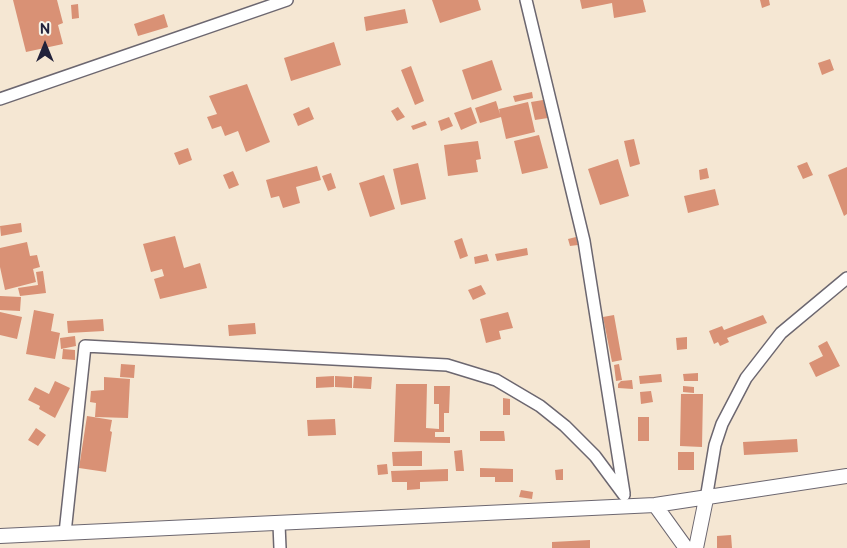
<!DOCTYPE html>
<style>
body{margin:0}
#map{position:relative;width:847px;height:548px;overflow:hidden;background:#f5e7d3;font-family:"Balsamiq Sans",sans-serif}
canvas{display:block}
.north{position:absolute;left:20px;top:20px;width:50px;height:50px;-webkit-text-stroke:4px #f7f3e8;paint-order:stroke;rotate:0deg;font-size:14px;font-weight:700;line-height:20px;text-align:center;color:#22223b}
.north::after{content:'';display:block;margin:auto;width:18px;height:22px;background:#22223b;clip-path:polygon(50% 0,100% 100%,50% 72%,0 100%)}
</style>
<div id="map">
<canvas width="847" height="548"></canvas>
<div class="north">N</div>
</div>
<script>
const ctx = document.querySelector('canvas').getContext('2d');
ctx.lineJoin = 'round';
function fill(path, color) { ctx.fillStyle = color; ctx.fill(path, 'evenodd'); }
const toPath = rows => new Path2D(rows.map(r => 'M' + r).join(''));
function strokePath(path, color, width, dash) { ctx.strokeStyle = color; ctx.lineWidth = width; ctx.lineCap = dash ? 'butt' : 'round'; ctx.setLineDash(dash || []); ctx.stroke(path); }
fill(toPath([
 [13,0,57,0,63,23,58,25,63,44,26,52],
 [432,0,478,0,481,10,440,23],
 [580,0,643,0,646,12,614,18,612,3,582,9],
 [760,0,769,0,770,5,762,8],
 [78,4,79,18,72,19,71,5],
 [405,9,408,23,366,31,364,17],
 [164,14,168,27,138,36,134,24],
 [334,42,341,65,291,81,284,58],
 [830,59,834,70,822,75,818,63],
 [492,60,502,90,472,100,462,70],
 [411,66,424,101,415,105,401,70],
 [247,84,270,142,246,152,238,131,225,136,221,126,212,129,207,117,217,114,209,96],
 [532,92,533,98,515,102,513,96],
 [543,100,548,118,535,120,531,102],
 [496,101,500,114,499,109,528,102,535,132,506,139,501,117,480,123,475,108],
 [309,107,314,119,298,126,293,114],
 [398,107,405,117,397,121,391,111],
 [471,107,477,123,461,130,454,113],
 [449,117,453,126,441,131,438,121],
 [425,121,427,125,413,130,411,126],
 [539,135,548,168,522,174,514,141],
 [634,139,640,164,630,167,624,141],
 [478,141,481,159,476,160,478,172,448,176,444,145],
 [188,148,192,160,179,165,174,153],
 [618,159,629,196,600,205,588,169],
 [807,162,813,175,803,179,797,166],
 [418,163,426,199,401,205,393,169],
 [317,166,321,180,296,187,300,203,283,208,279,196,271,198,266,180],
 [847,167,847,214,844,216,828,175],
 [707,168,709,178,700,180,699,170],
 [233,171,239,185,229,189,223,175],
 [331,173,336,188,328,191,322,176],
 [384,175,395,209,370,217,359,183],
 [715,189,719,205,688,213,684,196],
 [21,223,22,232,1,236,0,226],
 [175,236,184,268,200,263,207,288,160,299,154,279,164,276,162,269,151,272,143,244],
 [576,237,578,245,570,246,568,239],
 [462,238,468,256,460,259,454,241],
 [27,242,30,256,37,255,40,267,33,269,36,282,5,290,0,267,0,248],
 [527,248,528,255,497,261,495,254],
 [487,254,489,261,475,264,474,257],
 [43,271,46,293,20,296,18,288,38,285,36,272],
 [481,285,486,294,473,300,468,290],
 [0,296,21,297,20,311,0,310],
 [34,310,54,314,51,331,60,333,55,359,26,354],
 [0,312,22,317,17,339,0,335],
 [508,312,513,328,499,331,501,339,486,343,480,319],
 [614,315,622,360,612,362,603,317],
 [763,315,767,323,727,338,729,342,720,346,718,342,714,344,709,331,722,326,724,330],
 [103,319,104,331,68,333,67,321],
 [255,323,256,334,229,336,228,325],
 [75,336,76,346,61,349,60,338],
 [687,337,687,349,677,350,676,338],
 [827,341,840,366,816,377,809,363,823,356,818,346],
 [63,349,75,350,75,360,62,359],
 [121,364,135,365,134,378,120,377],
 [619,364,622,380,616,381,614,365],
 [698,373,698,381,684,381,683,374],
 [661,374,662,382,640,384,639,376],
 [334,376,334,387,316,388,316,377],
 [335,376,352,377,352,388,335,387],
 [354,376,372,377,371,389,353,388],
 [104,377,130,379,128,418,95,417,96,403,90,402,91,391,104,390],
 [632,380,633,389,618,388,618,384,621,381],
 [55,381,70,388,55,418,39,409,40,406,28,400,35,387,49,394],
 [396,384,427,384,426,428,439,429,439,404,434,404,434,386,450,386,449,413,444,413,444,432,435,432,435,437,450,437,450,443,394,442],
 [683,386,694,387,694,393,683,392],
 [651,391,653,402,641,404,640,392],
 [681,394,703,394,702,447,680,446],
 [503,398,510,399,510,415,503,415],
 [87,416,112,420,110,431,112,432,106,472,79,468],
 [638,417,649,417,649,441,638,441],
 [335,419,336,435,308,436,307,420],
 [36,428,46,435,38,446,28,440],
 [480,431,504,431,505,441,480,441],
 [797,439,798,452,744,455,743,442],
 [462,450,464,471,456,471,454,451],
 [422,451,422,466,393,466,392,452],
 [678,452,694,452,694,470,678,470],
 [387,464,388,474,378,475,377,465],
 [480,468,513,469,513,482,495,482,495,477,480,477],
 [448,469,448,481,420,482,420,489,407,490,407,482,392,482,391,471],
 [563,469,563,480,556,480,555,470],
 [521,490,533,492,532,499,519,497],
 [731,535,732,548,717,548,717,536],
 [590,540,590,548,552,548,552,542]
]), '#d99175');
const minor = toPath([
 [526,0,584,241,624,493],
 [0,99,287,0],
 [706,499,715,445,722,424,746,378,781,333,847,278],
 [279,524,280,548],
 [65,533,85,346,447,365,496,380,540,406,565,426,595,456,624,495]
]);
const tertiary = toPath([
 [655,505,686,548],
 [0,536,655,505,847,476],
 [696,548,706,499]
]);
strokePath(minor, '#6c6770', 14);
strokePath(tertiary, '#6c6770', 16);
strokePath(minor, '#fff', 11);
strokePath(tertiary, '#fff', 14);
</script>
